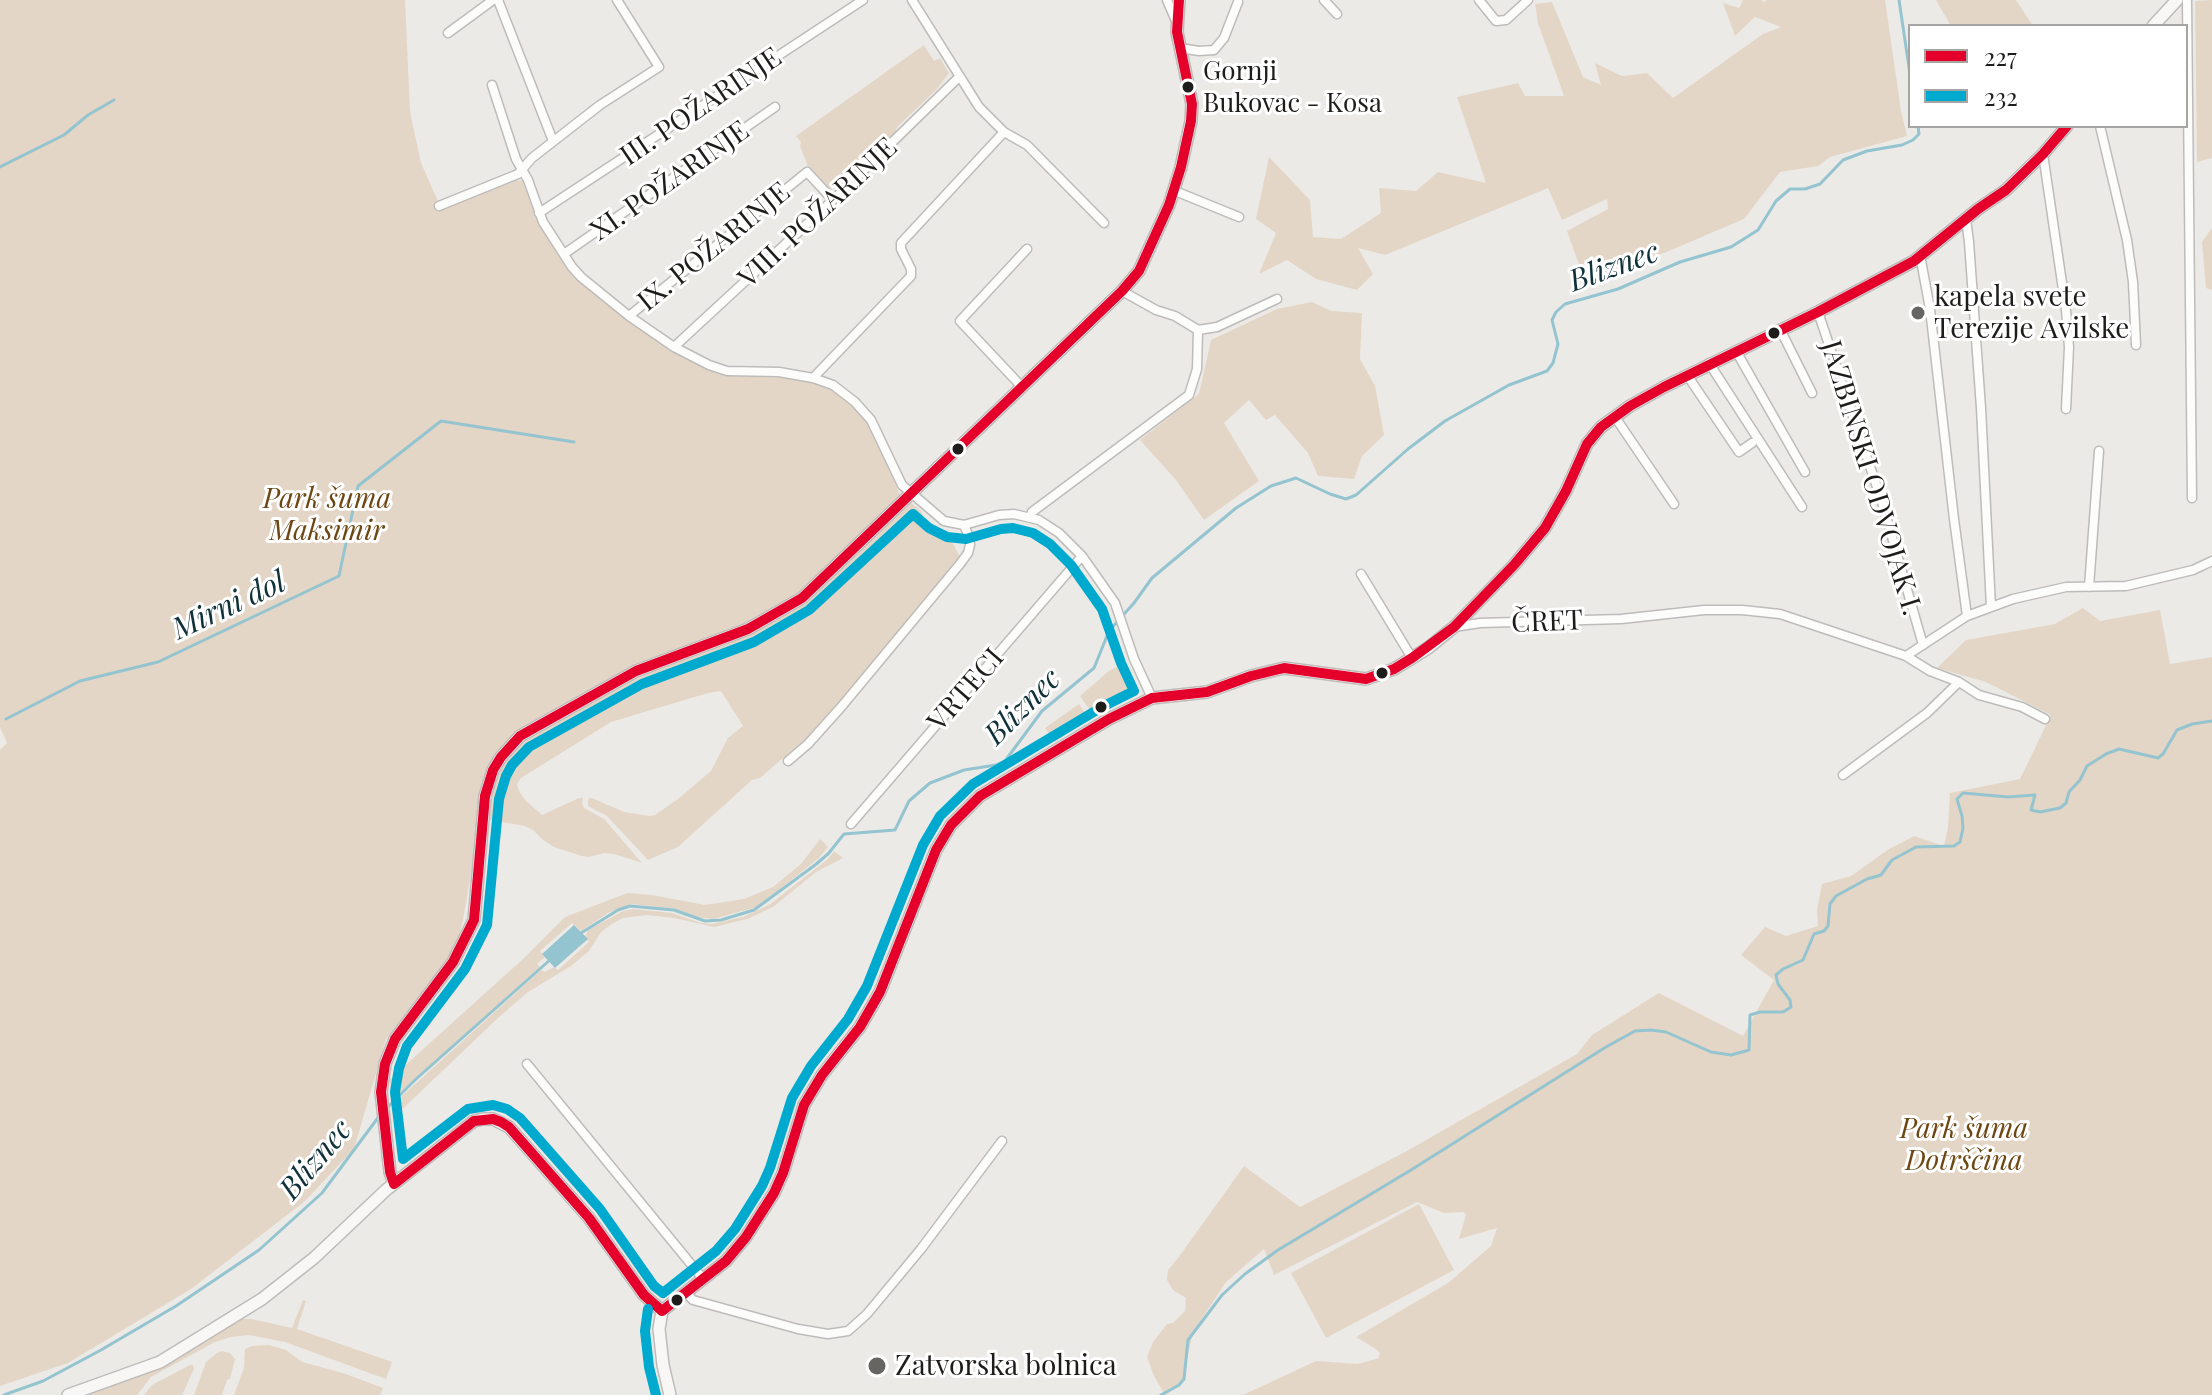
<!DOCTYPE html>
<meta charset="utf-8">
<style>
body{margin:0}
#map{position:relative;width:2212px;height:1395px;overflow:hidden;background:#eceae7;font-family:"Playfair Display",serif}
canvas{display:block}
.legend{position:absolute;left:1908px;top:24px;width:280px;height:104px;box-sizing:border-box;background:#fff;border:2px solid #a5a5a4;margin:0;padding:10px 14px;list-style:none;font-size:24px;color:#1e1d1b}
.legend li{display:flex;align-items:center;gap:16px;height:40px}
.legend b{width:40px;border:2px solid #a5a5a4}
</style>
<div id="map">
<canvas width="2212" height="1395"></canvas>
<ul class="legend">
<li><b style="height:10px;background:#e4002b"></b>227</li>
<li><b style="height:10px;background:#00a9ce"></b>232</li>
</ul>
</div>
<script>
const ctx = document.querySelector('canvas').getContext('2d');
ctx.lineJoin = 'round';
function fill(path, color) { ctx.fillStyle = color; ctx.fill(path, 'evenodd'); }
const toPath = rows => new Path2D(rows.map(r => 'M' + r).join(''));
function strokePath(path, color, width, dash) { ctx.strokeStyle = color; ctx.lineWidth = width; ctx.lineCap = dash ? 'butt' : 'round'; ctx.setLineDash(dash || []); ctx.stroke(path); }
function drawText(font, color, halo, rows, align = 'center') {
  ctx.font = font + ' "Playfair Display",serif'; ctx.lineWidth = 6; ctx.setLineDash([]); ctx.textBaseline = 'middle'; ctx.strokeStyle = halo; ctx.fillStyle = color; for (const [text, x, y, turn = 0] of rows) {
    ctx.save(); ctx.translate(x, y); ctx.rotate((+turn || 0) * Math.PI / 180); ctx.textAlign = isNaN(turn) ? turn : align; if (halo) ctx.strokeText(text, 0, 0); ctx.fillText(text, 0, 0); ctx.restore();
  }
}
fill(toPath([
 [0,0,405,0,410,112,421,163,441,208,513,180,525,181,538,220,572,272,592,291,648,335,690,359,721,374,734,376,791,378,811,381,834,391,849,402,865,418,876,436,899,493,921,511,928,528,951,540,960,557,822,724,760,778,752,780,678,847,648,860,607,816,588,806,588,801,589,798,592,798,624,812,649,816,655,815,678,799,711,771,728,738,743,726,721,691,708,693,611,722,521,778,517,784,519,791,525,800,542,815,579,798,583,798,582,803,584,808,604,819,642,863,614,854,604,853,589,857,582,856,554,847,543,840,533,830,525,826,491,820,480,821,463,920,452,960,386,1039,354,1149,304,1202,191,1289,68,1363,0,1386,0,750,7,743,0,727],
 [1743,0,1761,0,1764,2,1767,0,1885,0,1901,111,1907,136,1830,157,1818,166,1780,172,1744,219,1664,253,1585,281,1567,231,1608,209,1607,199,1562,220,1548,188,1385,255,1358,248,1373,274,1357,290,1316,279,1287,260,1259,274,1276,233,1256,219,1269,157,1310,200,1313,237,1341,239,1381,213,1379,188,1416,191,1438,172,1486,183,1457,97,1518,83,1525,96,1564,96,1538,23,1535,4,1552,2,1583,77,1601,85,1595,63,1622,76,1647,73,1673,98,1763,34,1781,27,1755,17,1735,36,1723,3,1739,8],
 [1936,0,2016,0,2033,26,1951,26],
 [2212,0,2212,158,2197,162,2195,1],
 [924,45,934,61,940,58,949,73,937,89,897,127,896,131,890,138,882,138,833,185,831,192,828,190,809,169,800,146,801,142,796,136],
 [2212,228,2212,290,2206,288,2202,242],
 [1312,302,1331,311,1362,313,1360,359,1375,386,1384,435,1362,456,1354,479,1318,476,1308,453,1275,415,1266,420,1249,400,1224,423,1259,481,1204,520,1176,480,1140,440,1199,394,1211,340,1277,309],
 [2083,608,2100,621,2160,610,2170,664,2212,657,2212,1395,1243,1395,1316,1361,1358,1364,1379,1358,1380,1353,1376,1349,1356,1337,1448,1283,1491,1246,1497,1228,1459,1239,1466,1215,1464,1212,1444,1213,1417,1202,1274,1275,1264,1249,1226,1282,1193,1332,1183,1378,1175,1389,1165,1395,1154,1376,1147,1357,1153,1342,1167,1324,1173,1323,1185,1311,1186,1298,1173,1290,1167,1280,1168,1270,1178,1258,1244,1166,1300,1207,1405,1152,1577,1054,1592,1035,1659,993,1743,1036,1774,980,1741,955,1765,927,1786,936,1818,926,1817,910,1822,884,1851,876,1889,849,1914,836,1944,846,1948,827,1950,793,2020,779,2051,715,1986,682,1937,668,1966,640,2055,624],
 [1121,665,1132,687,1091,712,1080,696,1110,670],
 [1079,704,1089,719,1055,742,1045,728],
 [820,839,828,847,819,858,757,907,713,919,695,917,675,909,631,904,608,913,581,931,572,923,540,951,545,957,537,964,540,967,391,1101,390,1079,523,959,565,917,627,893,652,895,705,905,744,899,773,887,801,864],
 [834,851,843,858,816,872,773,907,747,919,714,927,674,918,647,915,623,918,612,924,601,932,589,951,571,966,528,992,498,1018,393,1118,391,1106,541,970,545,972,554,967,558,970,589,942,585,937,588,930,623,911,633,909,672,913,701,923,712,924,743,917,769,905,828,859],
 [1419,1204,1454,1270,1326,1338,1291,1273],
 [303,1300,306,1301,297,1329,392,1362,386,1379,285,1342,249,1335,231,1337,215,1342,151,1377,137,1395,75,1395,162,1364,240,1319,251,1319,292,1328],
 [269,1345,286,1350,302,1362,343,1373,383,1388,380,1395,234,1395,244,1368,245,1349,252,1346],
 [222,1351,230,1353,235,1359,230,1379,227,1380,222,1395,194,1395,206,1362,217,1353],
 [190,1365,193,1365,194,1369,182,1395,144,1395,152,1385]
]), '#e4d6c6');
fill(toPath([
 [574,925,588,939,555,968,542,954]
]), '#94c4cf');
strokePath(toPath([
 [1899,0,1910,74],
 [0,167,64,135,88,115,114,100],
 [6,719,80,681,158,662,339,576,358,486,441,421,574,442],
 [581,933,618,910,630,906,674,910,705,921,721,920,754,910,815,865,828,854,844,834,895,830,909,801,930,783,964,770,996,765,1005,761,1042,711,1094,668,1109,631,1134,603,1152,578,1236,508,1271,486,1296,478,1330,494,1346,499,1356,495,1408,449,1445,421,1509,385,1547,371,1553,363,1558,344,1552,320,1556,312,1565,304,1618,289,1680,262,1731,247,1758,230,1776,201,1790,189,1805,189,1820,184,1843,160,1867,151,1902,145,1913,140,1919,134,1918,126],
 [385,1110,415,1080,551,959],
 [4,1395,43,1381,101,1350,176,1306,259,1250,322,1193,380,1115],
 [1161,1395,1179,1385,1184,1379,1188,1340,1222,1295,1245,1274,1278,1250,1411,1170,1606,1047,1635,1031,1651,1030,1666,1032,1711,1052,1731,1055,1749,1050,1750,1015,1760,1012,1783,1012,1791,1007,1790,1000,1778,984,1776,975,1783,969,1803,960,1814,934,1824,931,1828,926,1830,904,1836,896,1867,879,1881,875,1892,860,1916,847,1954,846,1960,842,1963,828,1962,816,1957,799,1963,793,2008,797,2035,795,2031,810,2040,812,2060,808,2066,803,2069,792,2080,780,2087,766,2106,754,2119,749,2158,758,2163,754,2177,730,2192,724,2212,721]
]), '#94c4cf', 3);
const street = toPath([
 [498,0,553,141],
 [912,0,979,107,1004,132,1027,145,1104,223],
 [1167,0,1176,21],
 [1324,0,1337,14],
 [1479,0,1496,21,1506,20,1528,0],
 [2187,0,2192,498],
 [448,33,493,0],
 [1180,48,1199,51,1214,50,1224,38,1238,2],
 [492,85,516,159,528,180,543,222,572,267,581,277,629,316,674,347,709,365,727,371,779,372,813,378,833,385,855,402,871,420,902,485,944,521,964,525,999,515,1014,514,1039,520,1059,533,1082,556,1115,603,1134,659,1152,698],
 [2100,126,2127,240,2133,282,2136,345],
 [2043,154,2066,310,2069,347,2066,409],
 [1175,191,1239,217],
 [439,206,518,174,532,158,600,105,659,67,617,0],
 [539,213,863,0],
 [1966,219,1969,242,1981,408,1991,607],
 [564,254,775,107],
 [1920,255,1930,309,1954,519,1967,616],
 [1122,291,1156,310,1175,316,1198,330,1217,327,1277,299],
 [1818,312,1882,502,1923,645],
 [629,316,807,172,833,200],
 [1780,329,1812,393],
 [674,347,833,200,959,77],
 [1736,351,1805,472],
 [1709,363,1802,507],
 [1687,375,1739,452,1752,443],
 [813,378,911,276,911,269,901,249,901,243,1004,132],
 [1022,387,960,321,1027,249],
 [1615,417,1674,504],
 [1030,517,1032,512,1189,395,1197,369,1198,330],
 [1361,574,1412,658],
 [2089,587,2099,451],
 [1454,627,1480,623,1621,619,1704,610,1742,610,1780,614,1906,656,1930,671,1959,682,1979,695,2022,707,2045,719],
 [1906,656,1967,616,2013,599,2066,587,2126,586,2193,570,2212,561],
 [788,761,808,744,842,706,960,564,968,553,970,545,969,537,964,525],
 [1843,775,1927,713,1959,682],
 [851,824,1082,556],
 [527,1064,704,1280],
 [686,1293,693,1300,798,1329,828,1334,848,1331,867,1314,921,1249,1002,1141]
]);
const secondary = toPath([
 [2153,26,2177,0],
 [394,1184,390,1172,381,1092,385,1064,395,1039,453,962,474,920,485,796,493,770,501,757,520,736,636,671,748,629,802,598,1122,291,1139,271,1169,205,1181,167,1191,121,1192,104,1177,32,1179,0],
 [662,1311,726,1261,746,1237,774,1193,783,1173,804,1105,822,1075,860,1027,880,992,936,850,951,825,980,796,1109,719,1152,698,1207,692,1251,676,1284,668,1366,679,1394,669,1412,658,1428,648,1454,627,1514,565,1545,528,1566,491,1587,444,1601,427,1630,406,1664,387,1818,312,1914,261,1978,209,2006,190,2043,154,2067,126],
 [662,1311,659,1329,663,1365,670,1395],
 [68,1395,160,1362,262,1299,314,1258,386,1190,474,1121,483,1119,493,1119,509,1127,589,1218,644,1295,662,1311]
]);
strokePath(street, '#bebcba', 11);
strokePath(secondary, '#bebcba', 14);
strokePath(street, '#fcfcfb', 8);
strokePath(secondary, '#f8f7f5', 11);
strokePath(toPath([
 [394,1184,390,1172,381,1092,385,1064,395,1039,453,962,474,920,485,796,493,770,501,757,520,736,636,671,748,629,802,598,1122,291,1139,271,1169,205,1181,167,1191,121,1192,104,1177,32,1179,0],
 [394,1184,474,1121,493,1119,501,1122,509,1127,589,1218,644,1295,662,1311],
 [662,1311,726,1261,746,1237,774,1193,783,1173,804,1105,822,1075,860,1027,880,992,936,850,951,825,980,796,1109,719,1152,698,1207,692,1251,676,1284,668,1366,679,1394,669,1412,658,1454,627,1514,565,1545,528,1566,491,1587,444,1601,427,1630,406,1664,387,1818,312,1914,261,1978,209,2006,190,2043,154,2067,126]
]), '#e4002b', 10);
strokePath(toPath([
 [913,514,929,528,947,537,966,539,1001,529,1013,528,1033,533,1050,544,1071,565,1102,609,1121,663,1134,691,1102,707,973,784,940,816,923,845,867,986,848,1019,811,1066,792,1098,770,1168,762,1186,735,1229,716,1251,663,1293,654,1286,600,1209,520,1118,507,1109,493,1105,468,1109,403,1159,395,1092,399,1068,407,1046,465,969,487,925,499,799,506,776,512,765,529,747,642,684,754,642,809,610,913,514],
 [648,1309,645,1331,649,1367,656,1395]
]), '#00a9ce', 10);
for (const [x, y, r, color] of [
 [1188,87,7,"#1e1d1b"],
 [1918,313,8,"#666562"],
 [1774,333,7,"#1e1d1b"],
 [958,449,7,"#1e1d1b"],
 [1382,673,7,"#1e1d1b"],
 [1101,707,7,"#1e1d1b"],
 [677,1300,7,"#1e1d1b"],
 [877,1366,10,"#666562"]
]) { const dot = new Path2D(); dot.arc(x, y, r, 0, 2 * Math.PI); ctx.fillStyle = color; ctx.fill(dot); strokePath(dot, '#fff', 3); }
drawText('26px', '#1e1d1b', '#fff', [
 ["Gornji",1203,72],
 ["Bukovac - Kosa",1203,104]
], 'left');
drawText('28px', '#1e1d1b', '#fff', [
 ["III. POŽARINJE",701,107,-34],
 ["XI. POŽARINJE",670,181,-35],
 ["VIII. POŽARINJE",818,213,-43],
 ["IX. POŽARINJE",714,247,-39],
 ["JAZBINSKI ODVOJAK I.",1871,478,73],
 ["ČRET",1547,622,-2],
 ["VRTECI",966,690,-49]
]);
drawText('28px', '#1e1d1b', '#fff', [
 ["kapela svete",1934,297],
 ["Terezije Avilske",1934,329],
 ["Zatvorska bolnica",895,1366]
], 'left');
drawText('italic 28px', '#6d4713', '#fff', [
 ["Park šuma",327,499],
 ["Maksimir",327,531],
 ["Park šuma",1964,1129],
 ["Dotrščina",1964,1161]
]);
drawText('italic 30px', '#0f3139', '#fff', [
 ["Bliznec",1614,267,-20],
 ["Mirni dol",229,606,-25],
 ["Bliznec",1023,707,-45],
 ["Bliznec",316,1160,-50]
]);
</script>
